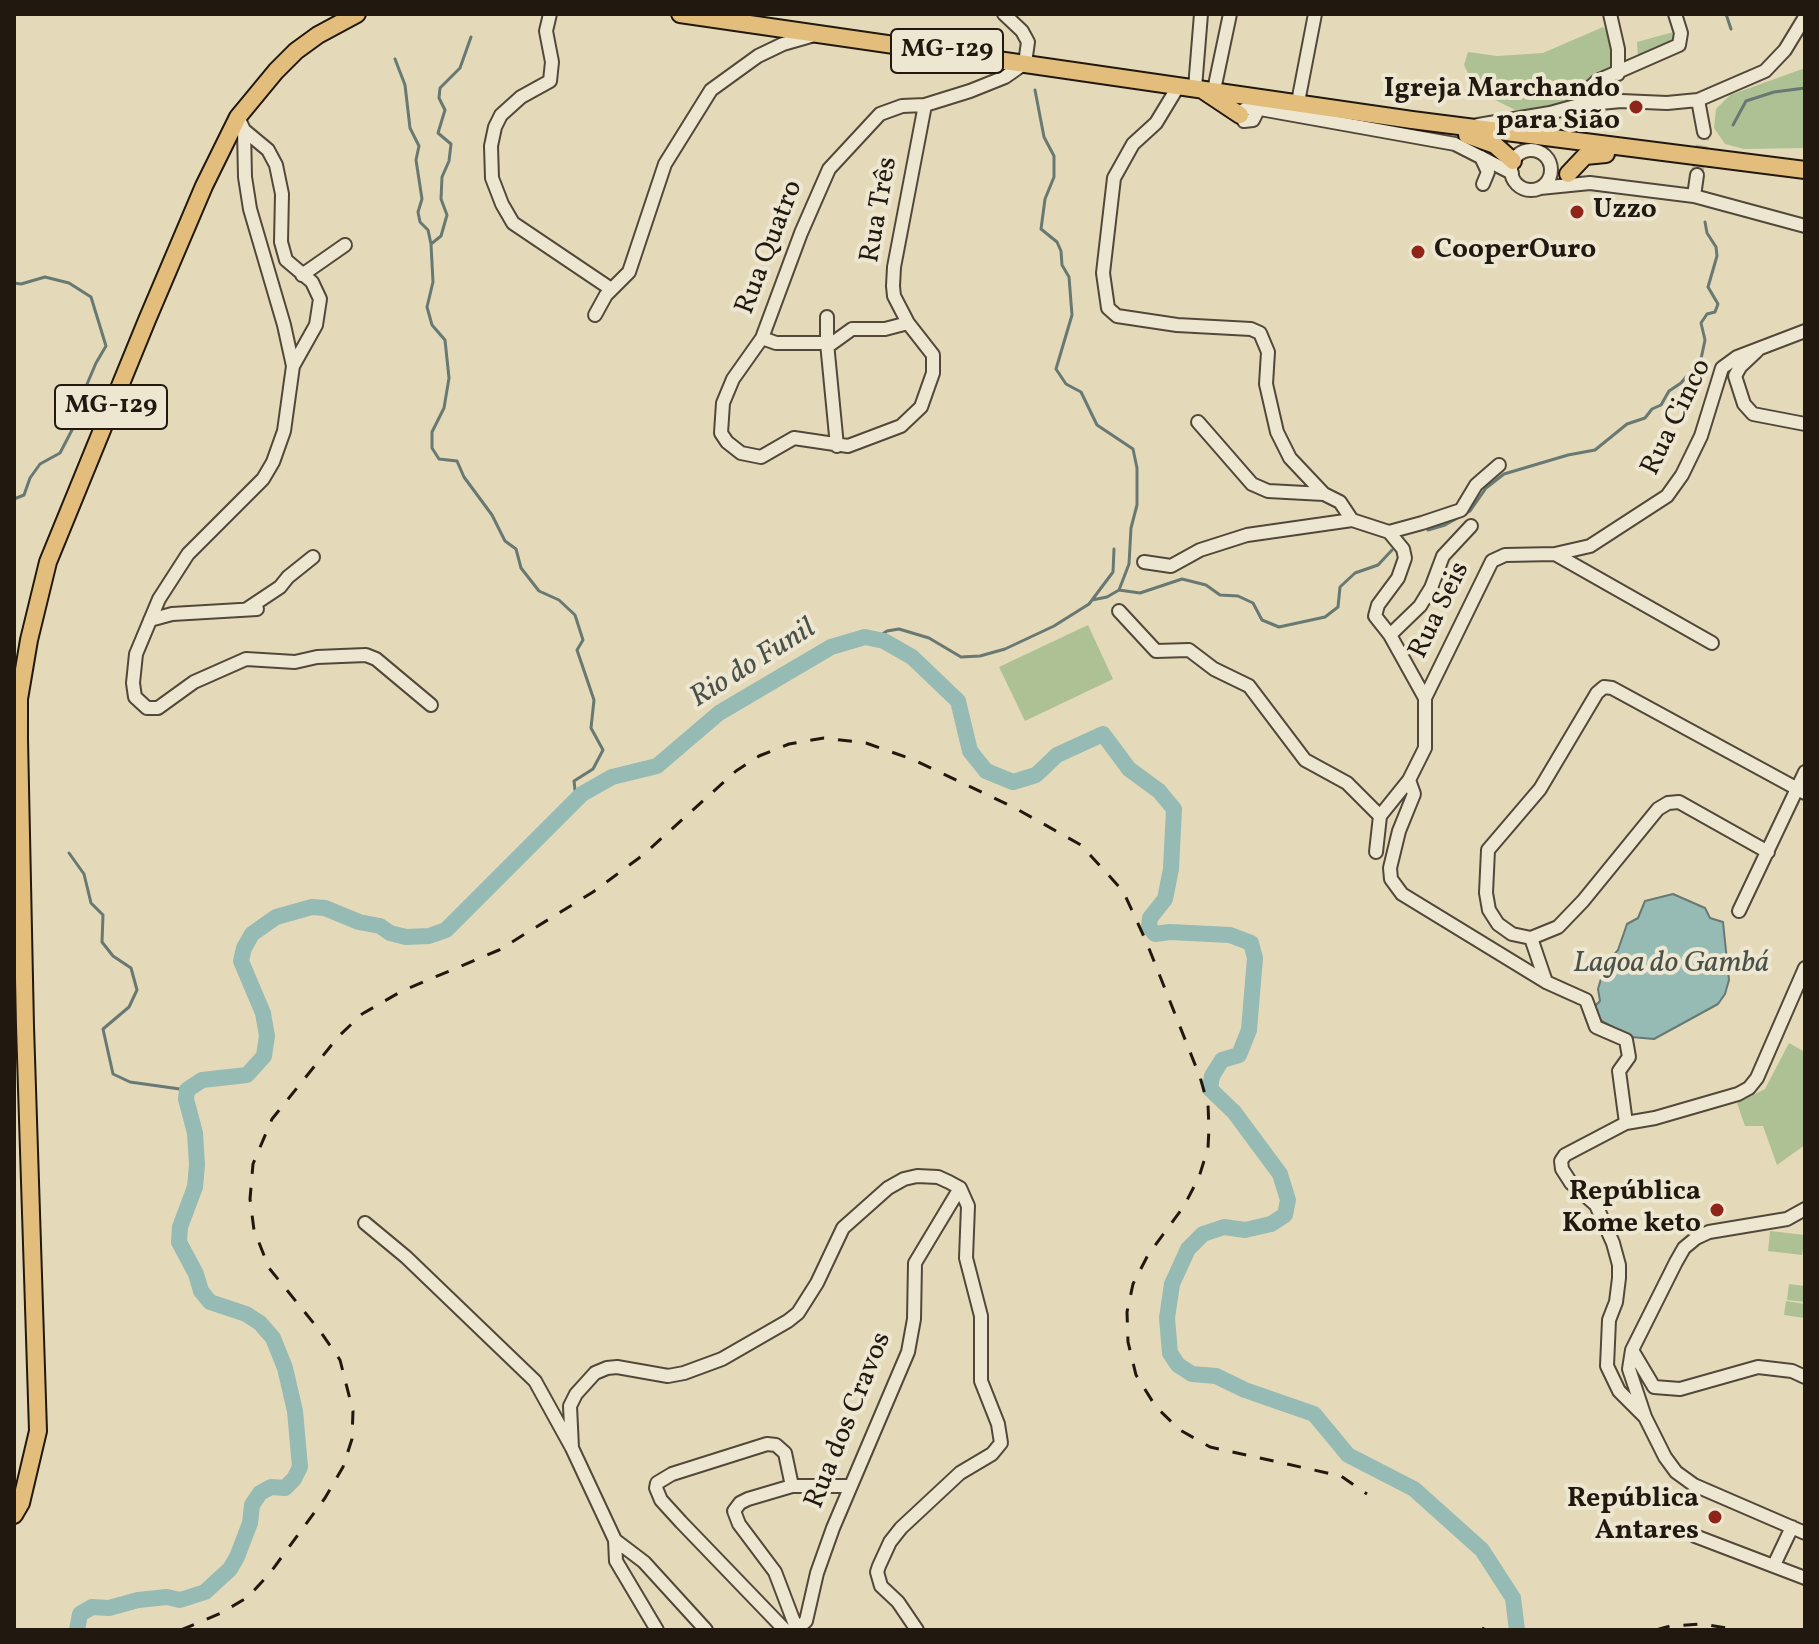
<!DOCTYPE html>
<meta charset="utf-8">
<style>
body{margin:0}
#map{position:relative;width:1819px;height:1644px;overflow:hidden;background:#e4dab9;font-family:Vollkorn,serif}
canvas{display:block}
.frame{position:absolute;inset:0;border:16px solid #21180f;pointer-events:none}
</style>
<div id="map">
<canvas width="1819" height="1644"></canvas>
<div class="frame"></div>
</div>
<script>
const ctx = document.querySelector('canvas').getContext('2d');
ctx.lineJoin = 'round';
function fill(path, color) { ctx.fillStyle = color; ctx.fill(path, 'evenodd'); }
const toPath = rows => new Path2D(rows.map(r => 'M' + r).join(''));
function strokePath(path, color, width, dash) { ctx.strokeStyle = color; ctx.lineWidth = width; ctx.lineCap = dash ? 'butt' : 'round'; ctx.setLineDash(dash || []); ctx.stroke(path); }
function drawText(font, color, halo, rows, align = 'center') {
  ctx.font = font + ' Vollkorn,serif'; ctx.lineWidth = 8; ctx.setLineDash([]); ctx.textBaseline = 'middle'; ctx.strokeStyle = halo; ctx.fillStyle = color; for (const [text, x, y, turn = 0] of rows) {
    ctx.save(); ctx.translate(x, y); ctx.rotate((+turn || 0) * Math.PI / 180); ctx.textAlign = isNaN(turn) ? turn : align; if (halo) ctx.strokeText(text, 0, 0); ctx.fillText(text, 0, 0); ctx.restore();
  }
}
fill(toPath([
 [1603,27,1609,33,1615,64,1565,102,1517,111,1476,90,1464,65,1468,52,1497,56,1543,53],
 [1677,31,1678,40,1638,58,1637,42],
 [1805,68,1805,148,1744,149,1725,144,1714,128,1716,109,1730,95],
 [1088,625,1113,679,1025,721,999,667],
 [1789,1043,1805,1052,1805,1145,1777,1165,1763,1126,1745,1126,1737,1103,1765,1089],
 [1770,1231,1805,1235,1802,1255,1768,1251],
 [1789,1284,1805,1286,1805,1302,1787,1300],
 [1786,1301,1805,1304,1805,1318,1784,1315]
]), '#aec194');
const water = toPath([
 [1673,894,1705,908,1710,918,1723,922,1729,980,1725,994,1718,1004,1654,1039,1631,1037,1598,1019,1594,1007,1600,1001,1598,989,1605,965,1618,950,1627,924,1638,918,1645,901,1673,894]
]);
fill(water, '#96bab4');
strokePath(water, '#677972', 2);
strokePath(toPath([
 [1726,14,1731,29],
 [471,37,460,68,440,88,439,98,445,110,438,133,451,144,449,161,442,177,441,199,447,215,441,236,431,244,433,282,427,307,432,325,445,340,449,378,444,408,432,432,432,448,439,459,457,461,464,477,492,515,505,541,516,549,521,568,539,591,559,600,575,615,583,640,577,650,594,700,591,728,603,750,593,769,574,781,576,799],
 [395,59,405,85,410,128,419,146,416,160,422,199,418,212,420,222,428,230,431,244],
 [1035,90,1044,137,1054,156,1054,177,1045,199,1041,229,1057,242,1061,251,1062,265,1069,277,1072,315,1056,369,1066,384,1081,392,1097,425,1133,449,1137,468,1137,505,1131,528,1129,564,1119,590],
 [1733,125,1746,101,1774,92,1805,88],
 [14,283,21,284,45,277,69,283,91,297,106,346,96,363,79,403,72,430,60,453,40,464,30,478,24,495,14,499],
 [1428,530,1445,525,1470,511,1486,488,1504,474,1568,455,1595,450,1627,424,1645,418,1652,409,1661,405,1669,391,1681,383,1701,359,1705,340,1701,323,1707,314,1715,312,1718,304,1708,287,1717,256,1716,247,1707,233,1705,222],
 [1092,600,1107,597,1119,590,1140,593,1182,579,1206,585,1220,595,1238,596,1253,603,1262,620,1279,627,1325,617,1338,607,1340,587,1355,573,1378,565,1392,550],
 [875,639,887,631,899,629,929,638,961,657,980,656,1005,649,1054,626,1089,604,1113,572,1114,549],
 [69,853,84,874,91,903,103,915,102,942,113,956,131,968,137,990,129,1007,103,1029,113,1074,130,1082,187,1090]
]), '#677972', 3);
strokePath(toPath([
 [77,1630,80,1614,92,1607,109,1608,138,1600,167,1597,180,1600,205,1592,230,1569,237,1557,250,1523,252,1505,260,1493,271,1487,285,1488,294,1479,300,1467,295,1411,285,1368,273,1338,260,1323,246,1314,210,1302,201,1291,196,1274,179,1242,180,1227,195,1187,197,1165,195,1133,186,1099,187,1090,202,1080,247,1075,264,1056,267,1036,263,1013,241,961,244,948,252,934,276,917,312,907,325,908,359,922,380,926,390,933,406,937,429,936,446,930,582,794,612,777,657,766,719,713,831,647,865,637,884,641,912,657,958,701,970,751,986,771,1013,782,1036,775,1057,755,1103,734,1129,769,1159,791,1174,809,1171,869,1165,899,1150,918,1149,927,1155,934,1170,932,1230,935,1251,943,1255,958,1249,1030,1239,1055,1222,1060,1212,1076,1210,1089,1234,1112,1280,1174,1288,1200,1285,1215,1271,1224,1245,1230,1224,1227,1203,1234,1188,1249,1172,1284,1167,1318,1170,1353,1178,1365,1192,1374,1216,1376,1245,1390,1314,1414,1348,1455,1414,1489,1482,1550,1513,1598,1517,1630]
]), '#96bab4', 16);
strokePath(toPath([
 [1697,175,1704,132]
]), '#bdb397', 12, [12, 6]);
const minor = toPath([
 [550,14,546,31,552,62,550,81,521,97,501,115,495,127,491,146,492,178,502,204,513,223,611,289],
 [1610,14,1618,49,1618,74],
 [1179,85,1156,123,1133,144,1114,178,1103,273,1108,308,1117,316,1177,325,1251,329,1260,333,1268,352,1266,384,1277,432,1290,458,1324,494],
 [1195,88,1201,14],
 [1214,90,1230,14],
 [1698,100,1704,132],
 [1298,102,1315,14],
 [925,105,894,267,893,286,894,296,908,323,933,355,933,373,921,407,901,426,848,446,794,438,761,457,741,453,727,442,721,433,723,403,733,379,762,338,801,233,829,169,880,114,902,106,925,105,970,91,1005,77,1025,63,1028,42,1022,31,1004,14],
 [1579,105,1583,94,1597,81,1679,45,1681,33,1675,14],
 [1252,108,1256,114,1253,120,1244,121,1240,112,1249,107,1455,144,1512,173],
 [238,117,244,130,245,177,250,209,284,325,293,366,284,431,273,462,263,479,188,554,159,599,136,654,133,683,135,697,147,708,158,708,194,682,246,659,295,662,317,657,366,655,376,659,431,705],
 [1478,125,1550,113,1579,105,1621,101,1667,103,1698,100,1765,71,1785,50,1805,17],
 [244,130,268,150,276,165,282,194,281,242,286,260,312,282,320,299,316,325,293,366],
 '1511 170a20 20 0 1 1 40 0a20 20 0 1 1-40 0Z',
 [1481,157,1488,172,1483,184],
 [1540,188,1590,183,1694,196,1805,226],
 [1694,196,1697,175],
 [302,275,345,245],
 [595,315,606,295,629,272,665,164,711,90,758,56,783,44,811,36],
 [827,317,827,343,837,446],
 [762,338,776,343,827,343],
 [827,347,852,329,885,329,908,323],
 [1757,351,1740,367,1735,376,1744,404,1753,414,1805,424],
 [1198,422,1252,484,1268,491,1324,494,1340,502,1352,520],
 [1389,532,1403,549,1405,558,1398,578,1378,605,1375,616,1390,635,1425,698,1425,748,1409,780,1414,794,1399,831,1390,868,1391,879,1402,894,1546,982,1586,1000,1596,1027,1626,1040,1629,1057,1619,1071,1626,1123,1565,1155,1561,1161,1562,1169,1571,1183,1596,1205,1613,1243,1619,1265,1619,1278,1616,1302,1609,1320,1607,1366,1619,1391,1645,1417],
 [1555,554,1712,643],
 [1144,562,1171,566,1200,550,1247,535,1352,520,1389,532,1422,523,1461,510,1476,485,1499,465],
 [247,609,280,587,288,577,313,557],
 [1119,611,1156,651,1189,650,1214,669,1249,686,1305,760,1347,783,1380,816],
 [150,620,172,614,257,609],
 [1390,635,1420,606,1431,588,1443,556,1471,526],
 [1425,698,1492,561,1505,555,1555,554,1590,546,1667,496,1682,475,1701,436,1722,368,1737,357,1805,331],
 [1376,852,1380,816,1409,780],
 [1768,852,1679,802,1668,803,1658,809,1583,901,1558,927,1531,938,1512,934,1498,924,1489,910,1486,893,1488,850,1540,789,1597,693,1604,687,1612,688,1805,793],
 [1739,911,1805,772],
 [1531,938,1546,982],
 [1626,1123,1655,1118,1738,1094,1749,1088,1757,1078,1805,968],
 [1805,1209,1787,1219,1709,1232,1696,1238,1684,1248,1676,1262,1632,1350,1629,1369,1645,1417,1665,1457,1676,1472,1694,1485,1805,1533],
 [365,1223,406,1257,535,1381,572,1448,615,1540,616,1561,657,1630],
 [1632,1350,1654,1387,1680,1389,1758,1367,1792,1371,1805,1377],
 [572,1448,570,1406,576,1394,595,1373,607,1368,617,1367,668,1376,684,1373,722,1359,788,1321,798,1313,817,1283,843,1228,888,1188,904,1179,917,1176,938,1177,949,1182,960,1188,968,1206,966,1258,981,1316,981,1381,998,1424,1001,1443,992,1454,960,1473,901,1528,890,1542,879,1566,877,1572,881,1586,898,1602,917,1630],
 [1695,1536,1805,1578],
 [615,1540,644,1562,706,1630],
 [1774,1565,1792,1527],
 [797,1629,806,1621,817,1573,833,1528,908,1352,914,1319,915,1263,960,1188],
 [785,1630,681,1522,661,1500,656,1488,657,1483,672,1474,767,1444,776,1445,785,1453,792,1486],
 [797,1630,775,1572,739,1524,734,1511,740,1503,748,1499,792,1486,850,1486]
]);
const major = toPath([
 [680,14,1412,120,1805,170],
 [1204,91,1240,115],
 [1467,135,1495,145,1513,161],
 [1568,174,1585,156,1606,154],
 [14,1515,21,1503,38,1431,25,1026,19,739,19,699,29,640,48,562,147,320,204,186,238,117,276,71,296,51,318,35,357,14]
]);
strokePath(minor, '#52483a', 16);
strokePath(major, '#21180f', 20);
strokePath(minor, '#ede7d2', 12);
strokePath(major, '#e2bd7c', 16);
strokePath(toPath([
 [1482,1628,1486,1630],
 [181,1630,221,1613,248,1597,270,1573,325,1498,343,1467,352,1439,353,1411,340,1360,320,1331,269,1268,254,1230,250,1199,253,1164,272,1119,338,1037,362,1014,402,991,499,950,593,892,643,855,736,771,759,756,789,744,824,738,866,743,914,760,1015,808,1081,845,1123,891,1146,941,1200,1077,1208,1105,1209,1128,1208,1148,1199,1177,1184,1206,1148,1255,1133,1284,1127,1312,1128,1342,1136,1375,1156,1407,1180,1430,1210,1447,1341,1476,1367,1494],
 [1656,1630,1670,1626,1701,1624,1740,1630]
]), '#21180f', 3, [14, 14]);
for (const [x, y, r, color] of [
 [1636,107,8,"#8f2418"],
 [1577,212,8,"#8f2418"],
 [1418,252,8,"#8f2418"],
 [1717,1210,8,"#8f2418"],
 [1715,1517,8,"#8f2418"]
]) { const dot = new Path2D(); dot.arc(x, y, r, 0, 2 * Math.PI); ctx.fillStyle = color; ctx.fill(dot); strokePath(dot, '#ede7d2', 3); }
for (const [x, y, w] of [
 [947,51,112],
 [111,407,112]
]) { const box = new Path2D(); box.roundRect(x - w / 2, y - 22, w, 44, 6); ctx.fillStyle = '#ede7d2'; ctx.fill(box); strokePath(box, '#21180f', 2); }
drawText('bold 26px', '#21180f', null, [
 ["MG-129",947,51],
 ["MG-129",111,407]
]);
drawText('bold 28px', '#21180f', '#ede7d2', [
 ["Igreja Marchando",1620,91],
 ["para Sião",1620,123],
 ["Uzzo",1593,212,"left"],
 ["CooperOuro",1434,252,"left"],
 ["República",1701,1194],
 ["Kome keto",1701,1226],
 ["República",1699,1501],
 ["Antares",1699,1533]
], 'right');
drawText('28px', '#21180f', '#ede7d2', [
 ["Rua Três",881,210,-80],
 ["Rua Quatro",771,248,-69],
 ["Rua Cinco",1678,418,-64],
 ["Rua Seis",1441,611,-64],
 ["Rua dos Cravos",850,1421,-68]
]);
drawText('italic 30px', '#4a5149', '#ede7d2', [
 ["Rio do Funil",754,665,-32],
 ["Lagoa do Gambá",1671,965]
]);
</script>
